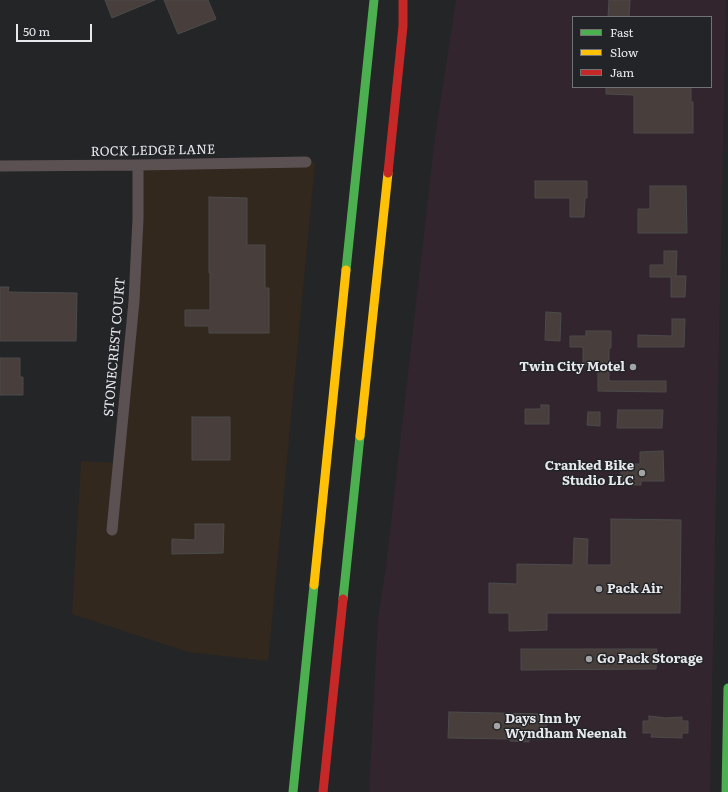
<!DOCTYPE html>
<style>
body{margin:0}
#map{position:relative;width:728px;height:792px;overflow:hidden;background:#232527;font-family:Literata,serif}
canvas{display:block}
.legend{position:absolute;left:572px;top:16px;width:140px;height:72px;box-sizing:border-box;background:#222428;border:1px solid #717276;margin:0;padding:5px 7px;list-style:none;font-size:12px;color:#e7e8eb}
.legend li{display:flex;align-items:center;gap:8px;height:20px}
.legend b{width:20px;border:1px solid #717276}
.scale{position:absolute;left:16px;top:24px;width:76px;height:18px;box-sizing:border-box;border:2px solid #e7e8eb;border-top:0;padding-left:5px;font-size:12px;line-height:14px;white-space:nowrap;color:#e7e8eb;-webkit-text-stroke:3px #222428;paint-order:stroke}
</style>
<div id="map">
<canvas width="728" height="792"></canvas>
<ul class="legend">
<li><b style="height:5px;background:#4caf50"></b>Fast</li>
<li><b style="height:5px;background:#ffc107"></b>Slow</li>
<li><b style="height:5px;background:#c62828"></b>Jam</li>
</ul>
<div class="scale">50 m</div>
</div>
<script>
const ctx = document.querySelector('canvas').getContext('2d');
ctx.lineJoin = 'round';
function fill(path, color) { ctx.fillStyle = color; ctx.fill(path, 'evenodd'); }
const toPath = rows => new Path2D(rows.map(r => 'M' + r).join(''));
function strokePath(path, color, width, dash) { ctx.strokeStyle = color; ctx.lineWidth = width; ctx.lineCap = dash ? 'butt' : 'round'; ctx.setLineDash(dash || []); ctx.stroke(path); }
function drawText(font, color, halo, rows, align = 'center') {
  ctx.font = font + ' Literata,serif'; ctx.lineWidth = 3; ctx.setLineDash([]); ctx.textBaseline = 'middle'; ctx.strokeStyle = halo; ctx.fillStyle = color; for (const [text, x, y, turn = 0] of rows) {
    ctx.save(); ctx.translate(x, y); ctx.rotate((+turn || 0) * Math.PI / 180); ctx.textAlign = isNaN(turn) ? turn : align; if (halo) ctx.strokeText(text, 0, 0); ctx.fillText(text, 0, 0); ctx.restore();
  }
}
fill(toPath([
 [456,0,726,0,710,792,369,792,378,618,386,566,435,137],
 [573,17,711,17,711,87,573,87]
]), '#33252e');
fill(toPath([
 [315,162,268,661,188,652,72,614,81,461,118,463,138,165]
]), '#33281d');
const building = toPath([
 [105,0,155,0,112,18,105,0],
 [164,0,208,0,216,19,178,34,164,0],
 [609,0,630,0,629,17,608,17,609,0],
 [606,87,691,87,691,102,693,102,693,133,634,133,634,95,606,94,606,87],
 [535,181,587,181,587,198,585,198,584,217,570,217,570,198,535,198,535,181],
 [650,186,686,186,687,233,638,233,638,209,650,209,650,186],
 [209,197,247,198,247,245,265,245,265,288,269,288,269,333,209,333,209,326,185,326,185,310,210,310,210,273,209,273,209,197],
 [664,251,677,251,676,276,686,276,685,297,671,297,671,277,650,277,650,265,664,265,664,251],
 [0,287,9,287,8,292,77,293,76,341,0,341,0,287],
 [546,312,561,313,560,341,545,340,546,312],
 [672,319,685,319,684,347,638,347,638,335,672,336,672,319],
 [586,331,611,331,611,348,609,348,609,381,666,381,666,392,598,391,598,365,583,365,583,347,570,347,570,336,586,336,586,331],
 [0,358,20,358,20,377,23,377,23,395,0,395,0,358],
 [541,405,549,405,549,424,525,424,525,409,541,409,541,405],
 [618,410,663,410,662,428,617,428,618,410],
 [588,412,600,412,600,426,587,425,588,412],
 [192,417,230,417,230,460,192,460,192,417],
 [663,451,664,481,641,481,641,485,621,485,621,464,640,464,640,452,663,451],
 [611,519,681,520,680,613,547,613,547,630,517,631,509,631,509,613,489,613,489,583,517,584,517,564,573,565,574,538,588,539,587,565,611,565,611,519],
 [195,524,224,524,223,553,172,554,172,539,195,540,195,524],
 [521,649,657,649,656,669,521,670,521,649],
 [449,712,546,714,546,739,529,739,529,742,510,741,510,739,448,738,449,712],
 [649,716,666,718,682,717,682,721,688,721,688,733,682,733,682,738,651,737,652,733,643,733,643,721,649,721,649,716]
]);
fill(building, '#483f3c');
strokePath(building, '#4b4b4b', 1);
strokePath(toPath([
 [0,166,138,165,306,162],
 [112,530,134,301,138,219,138,165]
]), '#5c5152', 11);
strokePath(toPath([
 [346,270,374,0],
 [343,599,360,436],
 [293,792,314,585],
 [726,792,728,688]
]), '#4caf50', 9);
strokePath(toPath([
 [360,436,388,173],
 [314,585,346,270]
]), '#ffc107', 9);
strokePath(toPath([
 [388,173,403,26,403,0],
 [323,792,343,599]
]), '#c62828', 9);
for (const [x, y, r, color] of [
 [633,367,4,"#a2a4a6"],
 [642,473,4,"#a2a4a6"],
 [599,589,4,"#a2a4a6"],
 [589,659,4,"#a2a4a6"],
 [497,726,4,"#a2a4a6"]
]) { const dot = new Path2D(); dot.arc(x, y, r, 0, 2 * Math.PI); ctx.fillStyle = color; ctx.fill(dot); strokePath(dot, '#222428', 1.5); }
drawText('13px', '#e7e8eb', '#222428', [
 ["ROCK LEDGE LANE",153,151,-1],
 ["STONECREST COURT",115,347,-85]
]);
drawText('bold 13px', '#e7e8eb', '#222428', [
 ["Twin City Motel",625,367,"right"],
 ["Cranked Bike",634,466,"right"],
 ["Studio LLC",634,481,"right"],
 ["Pack Air",607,589],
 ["Go Pack Storage",597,659],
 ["Days Inn by",505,719],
 ["Wyndham Neenah",505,734]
], 'left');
</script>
